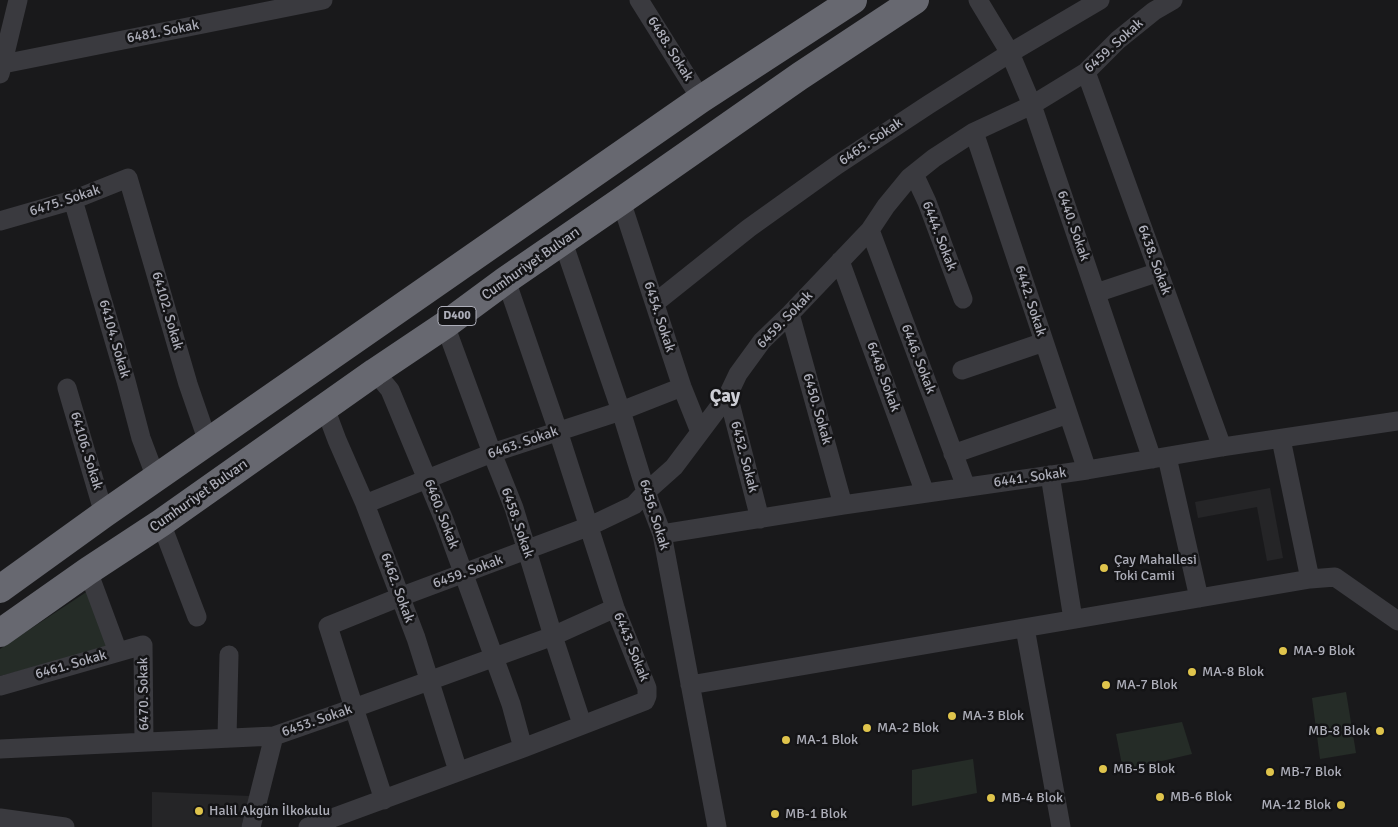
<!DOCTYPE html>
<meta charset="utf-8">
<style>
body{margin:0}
canvas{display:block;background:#19191b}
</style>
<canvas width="1398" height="827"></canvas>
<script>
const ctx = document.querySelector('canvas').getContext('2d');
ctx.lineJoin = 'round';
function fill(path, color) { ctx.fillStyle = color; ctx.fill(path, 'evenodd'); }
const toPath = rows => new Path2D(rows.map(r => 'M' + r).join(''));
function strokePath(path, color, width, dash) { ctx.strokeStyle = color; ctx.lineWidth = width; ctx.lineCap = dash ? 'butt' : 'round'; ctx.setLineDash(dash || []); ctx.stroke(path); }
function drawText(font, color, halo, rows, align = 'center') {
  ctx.font = font + ' Signika,sans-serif'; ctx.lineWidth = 5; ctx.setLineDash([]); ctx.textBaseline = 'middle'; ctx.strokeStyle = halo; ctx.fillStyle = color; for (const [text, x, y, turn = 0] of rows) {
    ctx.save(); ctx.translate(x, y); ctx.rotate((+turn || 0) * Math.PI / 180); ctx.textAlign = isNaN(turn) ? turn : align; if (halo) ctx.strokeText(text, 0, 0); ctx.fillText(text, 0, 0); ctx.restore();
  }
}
fill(toPath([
 [1270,488,1283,558,1267,561,1257,507,1198,518,1195,502],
 [152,792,250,796,241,827,152,827]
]), '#252527');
fill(toPath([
 [91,589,112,647,0,676,0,649],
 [1346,692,1356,753,1320,759,1312,698],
 [1182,722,1192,754,1123,770,1116,734],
 [973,759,977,793,912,806,912,770]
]), '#252c27');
strokePath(toPath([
 [639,0,701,99],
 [978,0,1010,53,1032,105,1152,459],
 [3,64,323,0],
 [1086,72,1222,447],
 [0,74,18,0],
 [974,132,1087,470],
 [914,174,927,202,963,299],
 [73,200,126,381,141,438,156,478],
 [621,201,682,387,700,432],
 [0,221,73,200,128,178,188,384,208,442],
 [870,230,966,487],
 [563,242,621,411,646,492,662,534,717,827],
 [840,261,925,493],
 [1096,293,1159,272],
 [655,303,749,228,837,165,928,105,1010,53,1100,0],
 [790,314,843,505],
 [445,325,492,453,514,508,553,636,582,724],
 [962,370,1044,342],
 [375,372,390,390,444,520,511,704,523,748],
 [67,388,104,514],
 [728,395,760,519],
 [325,408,337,440,365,504,416,638,458,771],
 [1281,439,1310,579],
 [953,454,1068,414],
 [1167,457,1199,598],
 [1050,475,1073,619],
 [365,504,492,453,621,411,682,387],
 [161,523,197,617],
 [662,534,843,505,1087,470,1222,447,1398,421],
 [88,571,118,652],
 [1025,628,1061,827],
 [690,685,1310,579,1335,577,1398,621],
 [0,686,143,645,144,742],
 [227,737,229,655],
 [0,749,274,736,354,708,553,636,615,608],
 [384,800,354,708,328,626,400,597,590,526,634,505,646,492,674,467,728,395,738,374,762,341,790,314,870,230,886,206,909,178,934,158,974,132,1032,105,1086,72,1118,40,1154,11,1173,0],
 [0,818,65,827],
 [251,827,274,736],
 [308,827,523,748,645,701,647,696,647,688,615,608,558,431,506,280]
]), '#3a3a3f', 19);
strokePath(toPath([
 [0,589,104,514,701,99,853,0],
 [0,633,88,571,161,523,375,372,445,325,506,280,621,201,800,76,915,0]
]), '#676870', 28);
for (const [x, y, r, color] of [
 [1104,568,5,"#dfc44c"],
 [1283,651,5,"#dfc44c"],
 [1192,672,5,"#dfc44c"],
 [1106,685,5,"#dfc44c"],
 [952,716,5,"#dfc44c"],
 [867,728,5,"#dfc44c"],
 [1380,731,5,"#dfc44c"],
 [786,740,5,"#dfc44c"],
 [1103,769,5,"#dfc44c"],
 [1270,772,5,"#dfc44c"],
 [1160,797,5,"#dfc44c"],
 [991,798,5,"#dfc44c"],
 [1341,805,5,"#dfc44c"],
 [199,811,5,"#dfc44c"],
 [775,814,5,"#dfc44c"]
]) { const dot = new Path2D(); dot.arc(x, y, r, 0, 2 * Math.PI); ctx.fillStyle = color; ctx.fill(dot); strokePath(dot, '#141416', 2); }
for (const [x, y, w] of [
 [457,316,38]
]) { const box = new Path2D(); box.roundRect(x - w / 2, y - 9.5, w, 19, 4); ctx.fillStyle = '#141416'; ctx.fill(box); strokePath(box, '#adaeb9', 1); }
drawText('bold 12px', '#adaeb9', null, [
 ["D400",457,316]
]);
drawText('14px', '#adaeb9', '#141416', [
 ["6481. Sokak",163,32,-11],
 ["6459. Sokak",1114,46,-42],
 ["6488. Sokak",670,49,58],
 ["6465. Sokak",871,142,-34],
 ["6475. Sokak",65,201,-18],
 ["6440. Sokak",1073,226,71],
 ["6444. Sokak",939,236,69],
 ["6438. Sokak",1154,260,70],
 ["Cumhuriyet Bulvarı",531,264,-35],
 ["6442. Sokak",1030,301,72],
 ["64102. Sokak",167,311,74],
 ["6454. Sokak",659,317,72],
 ["6459. Sokak",785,320,-46],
 ["64104. Sokak",114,339,74],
 ["6446. Sokak",918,359,69],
 ["6448. Sokak",883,377,70],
 ["6450. Sokak",817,409,74],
 ["6463. Sokak",523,443,-19],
 ["64106. Sokak",86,451,73],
 ["6452. Sokak",744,457,75],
 ["6441. Sokak",1030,478,-8],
 ["Cumhuriyet Bulvarı",199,496,-35],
 ["6460. Sokak",441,514,69],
 ["6456. Sokak",654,515,73],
 ["6458. Sokak",517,523,71],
 ["6459. Sokak",468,572,-20],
 ["6462. Sokak",397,588,70],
 ["6443. Sokak",631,647,68],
 ["6461. Sokak",71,665,-16],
 ["6470. Sokak",144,694,-91],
 ["6453. Sokak",317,721,-19]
]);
drawText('14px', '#adaeb9', '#141416', [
 ["Çay Mahallesi",1114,560],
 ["Toki Camii",1114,576],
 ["MA-9 Blok",1293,651],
 ["MA-8 Blok",1202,672],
 ["MA-7 Blok",1116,685],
 ["MA-3 Blok",962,716],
 ["MA-2 Blok",877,728],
 ["MB-8 Blok",1370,731,"right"],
 ["MA-1 Blok",796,740],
 ["MB-5 Blok",1113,769],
 ["MB-7 Blok",1280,772],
 ["MB-6 Blok",1170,797],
 ["MB-4 Blok",1001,798],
 ["MA-12 Blok",1331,805,"right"],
 ["Halil Akgün İlkokulu",209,811],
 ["MB-1 Blok",785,814]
], 'left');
drawText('bold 19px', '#cdced5', '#141416', [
 ["Çay",725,397]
]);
</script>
